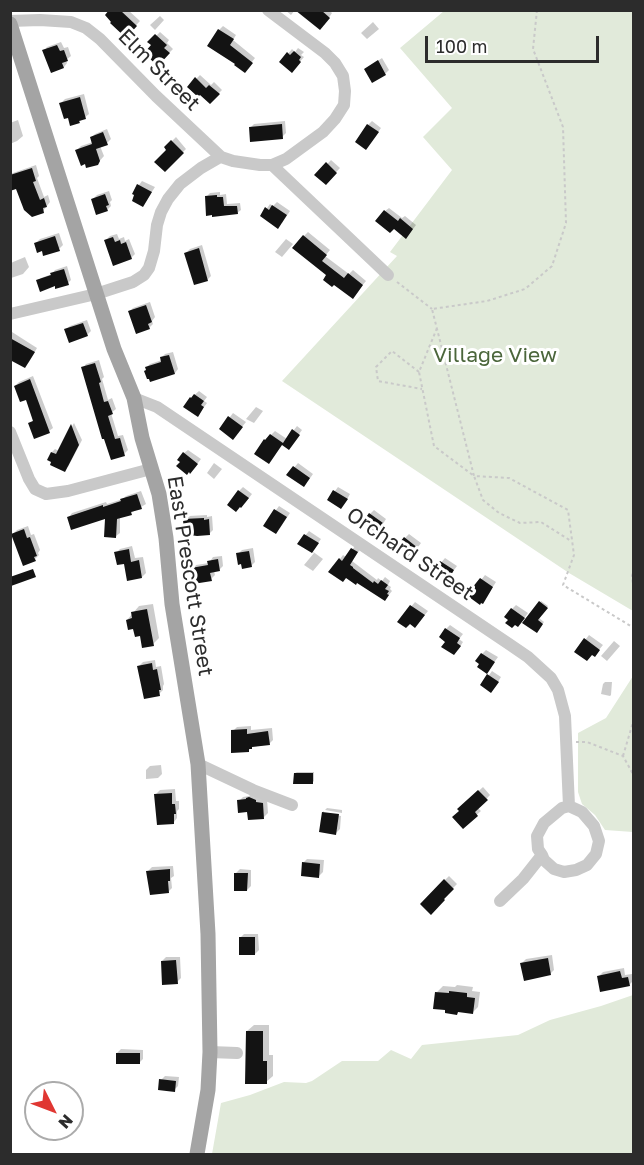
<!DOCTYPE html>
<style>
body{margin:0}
#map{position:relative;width:644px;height:1165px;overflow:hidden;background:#fff;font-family:"Golos Text",sans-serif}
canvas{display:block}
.frame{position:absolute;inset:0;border:12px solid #2c2c2c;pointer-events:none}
.north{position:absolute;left:24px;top:1081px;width:60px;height:60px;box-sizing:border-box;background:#fff;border:2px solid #ababab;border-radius:50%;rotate:132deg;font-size:16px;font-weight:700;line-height:24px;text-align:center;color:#2c2c2c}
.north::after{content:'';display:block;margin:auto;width:21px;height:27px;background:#e03732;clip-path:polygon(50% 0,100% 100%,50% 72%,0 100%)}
.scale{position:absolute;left:425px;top:36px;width:174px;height:27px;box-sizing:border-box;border:3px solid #2c2c2c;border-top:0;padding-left:8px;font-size:18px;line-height:21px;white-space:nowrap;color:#2c2c2c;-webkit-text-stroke:4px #fff;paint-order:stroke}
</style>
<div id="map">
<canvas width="644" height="1165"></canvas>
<div class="frame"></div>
<div class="north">N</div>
<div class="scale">100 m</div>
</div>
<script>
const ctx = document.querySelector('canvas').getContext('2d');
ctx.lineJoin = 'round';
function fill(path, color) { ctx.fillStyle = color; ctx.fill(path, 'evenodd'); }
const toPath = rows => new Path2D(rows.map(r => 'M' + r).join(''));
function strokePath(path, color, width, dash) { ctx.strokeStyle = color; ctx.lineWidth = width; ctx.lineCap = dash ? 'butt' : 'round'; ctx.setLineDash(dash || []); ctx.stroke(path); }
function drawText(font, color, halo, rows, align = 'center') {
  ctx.font = font + ' "Golos Text",sans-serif'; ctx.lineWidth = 6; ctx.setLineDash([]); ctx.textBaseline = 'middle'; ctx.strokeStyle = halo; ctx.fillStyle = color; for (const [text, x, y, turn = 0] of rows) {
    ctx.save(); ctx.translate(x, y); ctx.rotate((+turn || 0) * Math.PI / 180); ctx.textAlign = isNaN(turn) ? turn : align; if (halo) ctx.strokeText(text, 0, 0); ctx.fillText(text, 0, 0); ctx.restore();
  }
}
fill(toPath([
 [444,11,633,11,633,611,569,573,282,381,397,256,390,252,452,170,423,137,452,108,400,48],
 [633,676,633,832,605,830,595,815,582,804,578,792,578,733,606,718],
 [633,995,633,1154,212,1154,221,1103,250,1095,284,1082,306,1083,312,1081,342,1061,378,1061,391,1050,411,1059,422,1045,518,1035,550,1020,601,1006]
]), '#e1eada');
fill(toPath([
 [111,10,128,10,140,21,126,36],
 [285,10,295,10,291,15],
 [298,10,329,10,332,13,324,25],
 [160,16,164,20,155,30,150,25],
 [373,22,379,29,367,39,361,33],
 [223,26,236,35,233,40,255,58,248,67,237,65,219,30],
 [160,32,169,40,167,43,173,49,158,64,153,45,150,42],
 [61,42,64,48,68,47,71,56,66,60,67,63,64,67,51,71,44,51,47,47],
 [298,48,304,52,301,55,304,57,292,71,281,62,292,49,295,52],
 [382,58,389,70,385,74,366,69],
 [200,75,211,85,214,82,222,90,210,102,189,86],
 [84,94,89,114,79,122,61,103,65,99],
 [18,120,23,136,17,141,10,144,10,123],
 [285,121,286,133,282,137,250,128,254,124],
 [372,121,381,128,366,149,368,125],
 [107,129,111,139,107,143,100,146,104,156,97,164,77,150,81,146,93,142,91,138,95,134],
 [176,137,186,149,165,170,168,150,166,147],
 [331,160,340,168,326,183,317,175],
 [36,165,39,176,37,178,44,197,48,195,50,202,43,211,17,187,10,186,10,174],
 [142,181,155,187,146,201,139,185],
 [109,191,112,200,110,202,111,206,107,210,93,199,97,195],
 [220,192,220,195,226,194,227,204,240,203,241,210,237,213,206,197,210,193],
 [277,202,290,211,282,223,262,215,270,204,273,206],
 [389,208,402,218,405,216,416,225,410,233,385,211],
 [308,232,330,250,325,256,349,274,353,270,366,281,356,293,328,275,304,236],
 [59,233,63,245,59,249,43,249,36,243,40,239],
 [117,234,119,239,124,237,125,241,129,239,135,254,131,258,106,240,110,236],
 [286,239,293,244,282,257,275,252],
 [202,245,211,276,207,280,186,253,190,249],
 [25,257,29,267,23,274,11,278,10,264,13,262],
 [67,266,71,280,68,283,56,284,37,281,41,278,52,274,55,270],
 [150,302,155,317,152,321,153,324,149,328,129,312,133,308],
 [87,320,91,331,87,335,66,329,70,326],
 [12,332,37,348,29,362,25,366,10,350,10,334],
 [173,352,178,369,175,373,146,368,150,364,162,360,161,358,165,354],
 [99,360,104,377,102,379,108,400,112,398,116,409,111,413,118,436,123,435,128,450,124,454,112,458,83,368,86,364],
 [33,376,53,428,49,431,30,424,34,419,27,398,15,386,19,382],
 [199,391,207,397,204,401,207,403,198,415,191,398],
 [256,407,263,411,254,423,246,419],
 [233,413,246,422,233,438,221,429],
 [74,423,82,440,68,467,52,452,55,449,59,451],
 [297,426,302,430,289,448,271,435,275,431,287,439],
 [188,450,201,459,194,468,184,453],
 [214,463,222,469,214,479,207,473],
 [298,463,313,474,308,481,289,474],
 [243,487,252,494,245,503,239,491],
 [338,487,350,494,345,503,329,499],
 [141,491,146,504,131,513,120,517,120,533,116,536,106,517,69,517,72,513,106,502,107,504,123,499,126,496],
 [279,506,290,513,280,528,265,525],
 [374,510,386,519,381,527,370,514],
 [207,515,207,517,212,516,213,530,209,534,185,520,189,516],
 [28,526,31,535,34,534,40,550,38,553,39,555,35,559,13,534,17,530],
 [309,531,321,539,312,551,323,559,313,571,304,565,314,553,299,543],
 [409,534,421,543,416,550,403,548,405,538],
 [356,545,361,548,352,561,377,580,378,578,382,581,385,577,390,581,388,585,391,587,390,589,392,591,388,596,357,581,340,559,343,555,346,557],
 [132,546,135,558,143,557,146,573,142,577,128,579,125,562,116,553,120,549],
 [253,548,255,562,251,566,238,554,242,550],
 [222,556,223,566,219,570,214,571,215,575,211,579,192,569,196,565,209,563,213,557],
 [445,558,457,566,451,574,439,572,435,570],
 [485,575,496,582,483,602,471,593],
 [541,601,548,606,539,618,544,622,538,630,524,623],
 [415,602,428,611,419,622,399,621],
 [153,604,159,638,153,644,127,620,139,606],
 [516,605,528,613,522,621,512,609],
 [450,625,463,634,459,639,463,642,458,650,446,629],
 [589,635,603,645,598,651,576,652],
 [614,641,620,646,607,661,601,656],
 [486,650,498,657,490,668,482,654],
 [155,660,156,667,161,666,164,684,163,686,163,690,159,694,139,666,143,662],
 [492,671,501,677,495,687,482,685],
 [605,682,612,682,611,695,610,696,601,694,603,684],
 [251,726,251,730,272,728,273,740,269,744,252,747,248,751,233,731,237,727],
 [161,765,162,774,158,778,146,779,146,770,150,766],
 [297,772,314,772,314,781,312,783,295,773],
 [483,787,490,795,478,808,481,811,463,827,461,811,459,809],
 [175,789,176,801,179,801,179,809,177,811,177,818,174,822,156,794,160,790],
 [251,794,267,799,268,813,264,817,248,810,239,801,243,797,249,796],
 [327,808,342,810,342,813,325,810],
 [324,811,324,813,341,816,340,829,336,833,323,812],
 [307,859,324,860,323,872,319,876,303,863],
 [173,866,174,876,171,878,172,888,168,892,148,871,152,867],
 [240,869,251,870,251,886,247,890,236,873],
 [449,876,457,884,447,894,448,895,431,913,422,903],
 [244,934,258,934,259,950,255,954,240,938],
 [552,955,554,970,550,974,522,963,526,959],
 [166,957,180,957,181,978,177,982,162,961],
 [624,968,625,975,632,974,633,981,629,985,599,976,603,972],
 [457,985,473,987,472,991,480,992,478,1007,472,1013,437,992,443,986,455,987],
 [254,1025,269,1025,269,1055,273,1055,273,1076,266,1082,247,1031],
 [121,1049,143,1050,143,1059,139,1063,117,1053],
 [165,1076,179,1077,178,1086,174,1090,161,1080]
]), '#0003');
fill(toPath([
 [109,10,120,10,137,26,126,38,110,23,111,22,105,15],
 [295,10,321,10,330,18,320,30],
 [218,29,234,39,230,45,253,63,245,73,234,65,235,64,207,46],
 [155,34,167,45,164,48,170,53,158,66,149,58,150,56,145,52,151,45,147,42],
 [57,45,60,51,64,50,68,61,62,63,64,68,51,73,42,50],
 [294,51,301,57,299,60,301,62,292,73,279,62,287,52,290,55],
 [378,60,386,75,372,83,364,69],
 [195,77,206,88,209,85,220,94,210,104,200,95,198,97,187,87],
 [80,97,86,119,79,121,80,123,70,126,68,118,64,119,59,103],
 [282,124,283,139,250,142,249,127],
 [367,124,379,132,366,150,355,142],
 [103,132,108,145,96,149,100,161,98,165,86,168,85,164,81,166,75,150,92,144,90,137],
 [171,140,184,153,165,172,154,162,166,150,164,147],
 [326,162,337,173,326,185,314,175],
 [32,168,36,181,33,182,40,200,44,198,47,207,43,208,44,213,32,217,24,210,16,189,10,191,10,175],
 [137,184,152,192,143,207,132,201,134,195,132,194],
 [105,194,109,205,106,206,108,211,96,215,91,199],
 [217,195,217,197,223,197,224,206,237,206,238,214,212,217,212,215,206,216,205,196],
 [272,205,287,215,278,229,260,216,265,207,269,210],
 [384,210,398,221,400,218,413,229,406,239,394,229,390,233,375,221],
 [303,235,327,255,322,261,344,278,348,273,363,285,353,299,334,285,332,287,323,280,326,275,292,248],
 [55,236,60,251,43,256,42,251,37,253,34,243],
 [113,237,115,242,120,240,121,244,126,242,132,259,113,266,104,240],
 [199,248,208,281,194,285,184,253],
 [64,269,69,285,55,289,55,286,40,292,36,280,51,275,50,273],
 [146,305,152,322,148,324,150,329,136,334,128,311],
 [83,323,88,336,69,343,64,329],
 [10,338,35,352,25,368,10,360],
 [169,355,175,374,150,382,149,379,147,379,144,371,146,370,145,367,161,362,160,357],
 [95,363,101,382,99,383,104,402,108,401,113,414,108,416,115,439,120,438,125,456,111,460,104,439,102,439,81,367],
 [30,379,50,433,34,439,28,423,33,421,26,400,20,402,14,386],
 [194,394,204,401,201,405,204,407,198,417,183,407,190,397,191,398],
 [228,416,243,427,233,440,219,429],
 [71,424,79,445,65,472,50,465,51,462,47,460,51,452,56,454],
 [292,429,300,435,289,450,282,445,269,464,254,454,264,439,265,440,270,434,283,443],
 [183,452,198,464,190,474,189,472,187,475,176,466,180,462,177,460],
 [293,466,310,478,304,487,286,475],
 [238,490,249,498,241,508,240,507,236,512,227,505],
 [333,490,348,499,341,509,327,500],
 [137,494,142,509,131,512,132,515,117,519,116,538,104,537,105,519,71,530,67,517,103,505,103,507,121,501,120,499],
 [274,509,287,517,276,534,263,526],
 [369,513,383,523,377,533,362,523],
 [204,518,204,520,209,519,210,535,197,536,190,535,190,534,184,534,183,519],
 [24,529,27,538,30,537,37,556,34,557,36,561,23,566,11,534],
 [304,534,319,543,312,553,297,544],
 [404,537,418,548,412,556,409,554,408,557,399,550,401,549,397,546],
 [351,548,358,552,350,565,353,567,353,568,373,583,374,581,378,584,381,580,388,585,385,589,389,591,387,594,389,595,385,601,357,583,356,585,346,578,343,582,328,572,339,558,342,561],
 [129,549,131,562,139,560,142,578,127,581,124,564,117,565,114,552],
 [249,551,252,567,242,569,241,564,238,565,236,553],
 [218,559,220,571,210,573,212,581,193,584,191,568,208,565,207,561],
 [440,561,454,570,448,580,444,578,442,580,435,575,437,572,433,570],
 [33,569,36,577,11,586,10,577],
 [480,578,493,587,483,604,481,603,480,605,469,597,470,595,468,593],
 [539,601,548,608,538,620,543,624,537,633,522,623],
 [410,605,425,615,415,628,410,624,406,628,397,622],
 [511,608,525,618,518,627,515,625,512,628,505,623,508,620,504,617],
 [147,609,154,646,142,648,140,636,135,637,133,629,128,630,126,620,132,618,131,612],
 [445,628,460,638,457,643,461,646,454,655,441,647,445,642,439,637],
 [584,638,600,650,595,657,592,655,587,661,574,652],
 [481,653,495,662,487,674,477,667,479,664,475,661],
 [152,663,153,670,157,669,161,690,159,690,160,696,144,699,137,666],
 [487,674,499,682,491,693,480,685],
 [247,729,247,734,268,731,270,745,252,747,252,749,249,749,249,752,231,753,231,730],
 [294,773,313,773,313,784,293,784],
 [478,790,488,800,475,812,478,816,463,829,452,817,459,811,457,809],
 [172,793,172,804,175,804,176,814,174,814,174,824,157,825,154,794],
 [249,797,256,800,256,802,263,803,264,819,248,820,247,812,238,813,237,800,246,799,246,798],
 [322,812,339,814,336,835,319,832],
 [302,862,320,864,319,878,301,876],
 [170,869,170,881,168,881,169,893,150,895,146,871],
 [234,873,248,873,247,891,234,891],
 [444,879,454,889,444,899,445,900,431,915,420,904],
 [239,937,255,937,255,955,239,955],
 [548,958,551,975,524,981,520,963],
 [176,960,178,984,162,985,161,961],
 [620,971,622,978,628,977,630,986,600,992,597,976],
 [449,991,467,993,467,997,475,998,473,1014,458,1012,457,1015,445,1013,445,1010,433,1009,435,992,449,993],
 [246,1031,263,1031,263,1061,267,1061,267,1084,245,1084],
 [116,1053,140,1053,140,1064,116,1064],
 [159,1079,176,1081,175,1092,158,1090]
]), '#131313');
strokePath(toPath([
 [537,10,533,49,563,127,566,223,552,266,525,289,487,301,432,309,474,476,509,478,568,510,574,555,563,585,634,628],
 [397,282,432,309],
 [437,328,419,372,434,446,474,476,483,500,499,513,520,523,541,522,571,541],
 [419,372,392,351,376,367,378,381,422,389],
 [634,568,632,576,634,593],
 [576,742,587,742,623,756,634,776],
 [623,756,634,719]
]), '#c9c9c9', 2, [3, 3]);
strokePath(toPath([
 [10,21,40,20,71,22,86,28,100,39,156,96,221,157,233,161,260,165,272,165,286,159,323,132,335,119,344,105,345,91,343,76,335,63,325,53,268,10],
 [272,165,388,275],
 [10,314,96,294,133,282,144,275,149,268,154,251,157,225,161,212,168,199,180,184,201,168,220,157],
 [134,398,157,407,509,644,528,657,551,678,558,690,565,716,569,806,582,812,594,826,599,841,596,854,587,865,576,870,564,872,554,869,544,860,542,855,523,879,500,901],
 [10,432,29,479,35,489,46,494,68,491,151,469],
 [198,764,253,790,292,805],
 [542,855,538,849,537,836,544,823,562,808,569,806],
 [210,1052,237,1053]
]), '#c9c9c9', 12);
strokePath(toPath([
 [10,24,114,349,134,398,142,438,159,494,166,538,172,604,198,764,208,934,210,1052,208,1090,197,1154]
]), '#a4a4a4', 15);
drawText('21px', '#2c2c2c', '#fff', [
 ["Elm Street",159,70,45],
 ["Orchard Street",410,554,34],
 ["East Prescott Street",190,576,81]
]);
drawText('21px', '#4b663b', '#fff', [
 ["Village View",495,355]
]);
</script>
